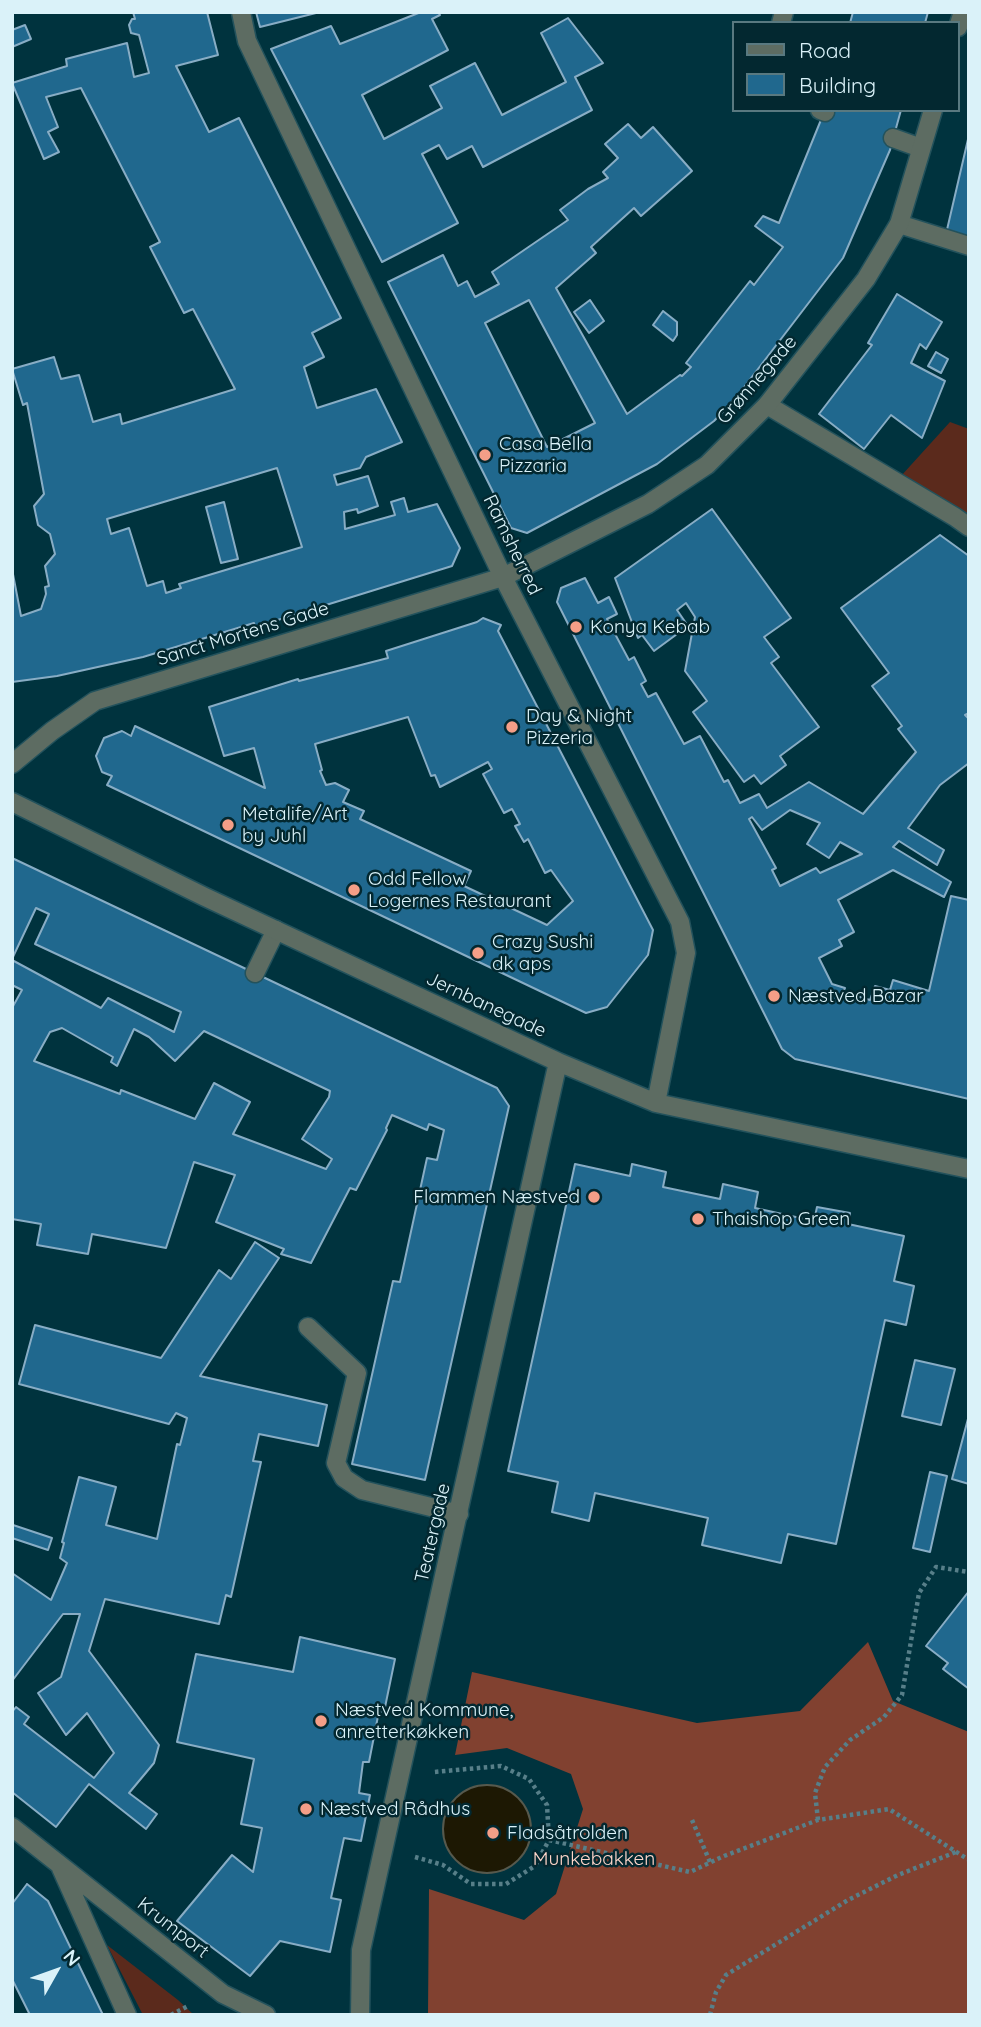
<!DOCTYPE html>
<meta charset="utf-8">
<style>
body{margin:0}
#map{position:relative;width:981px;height:2027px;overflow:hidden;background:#00333e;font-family:Quicksand,sans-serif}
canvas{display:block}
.frame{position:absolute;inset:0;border:14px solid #daf2f9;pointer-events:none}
.legend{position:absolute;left:732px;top:21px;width:228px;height:91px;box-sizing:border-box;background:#032830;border:2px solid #597980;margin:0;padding:9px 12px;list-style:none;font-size:21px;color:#daf2f9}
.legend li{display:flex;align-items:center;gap:14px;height:35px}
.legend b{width:35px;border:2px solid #597980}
.north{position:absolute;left:21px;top:1936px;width:70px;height:70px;-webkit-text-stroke:5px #032830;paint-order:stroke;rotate:50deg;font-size:19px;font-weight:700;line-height:28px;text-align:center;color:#daf2f9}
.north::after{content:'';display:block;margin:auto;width:24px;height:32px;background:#daf2f9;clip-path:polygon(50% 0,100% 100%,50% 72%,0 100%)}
</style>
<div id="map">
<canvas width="981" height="2027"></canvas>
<div class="frame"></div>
<ul class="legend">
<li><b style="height:9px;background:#5d6c62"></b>Road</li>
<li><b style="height:19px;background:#20688e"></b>Building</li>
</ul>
<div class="north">N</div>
</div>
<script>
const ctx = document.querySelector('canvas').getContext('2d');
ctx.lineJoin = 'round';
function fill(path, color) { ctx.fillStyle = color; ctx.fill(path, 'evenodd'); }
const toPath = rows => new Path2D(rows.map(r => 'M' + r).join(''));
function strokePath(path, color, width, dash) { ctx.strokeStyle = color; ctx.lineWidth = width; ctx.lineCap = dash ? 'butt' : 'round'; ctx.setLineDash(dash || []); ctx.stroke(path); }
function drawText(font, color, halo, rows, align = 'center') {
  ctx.font = font + ' Quicksand,sans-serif'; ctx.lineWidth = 5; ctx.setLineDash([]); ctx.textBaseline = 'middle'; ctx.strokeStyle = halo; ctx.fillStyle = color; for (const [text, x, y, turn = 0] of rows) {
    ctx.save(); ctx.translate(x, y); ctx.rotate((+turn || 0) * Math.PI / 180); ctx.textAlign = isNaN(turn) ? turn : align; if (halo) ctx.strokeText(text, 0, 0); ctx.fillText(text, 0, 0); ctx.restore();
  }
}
fill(toPath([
 [950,422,969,429,969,526,901,476],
 [107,1945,178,2000,194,2015,143,2015]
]), '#5b2a1c');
fill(toPath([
 [868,1642,893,1701,969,1732,969,2015,428,2015,429,1889,524,1920,556,1894,583,1809,571,1774,507,1748,455,1755,472,1672,697,1723,800,1711]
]), '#814130');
const water = toPath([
 '443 1829a44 44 0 1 1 88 0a44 44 0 1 1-88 0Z'
]);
fill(water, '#1d1803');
strokePath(water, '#56594d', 2);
const building = toPath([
 [133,12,207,12,218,55,176,66,209,132,239,118,341,318,312,333,324,357,304,367,317,408,376,389,402,442,366,457,360,468,334,475,337,485,368,476,378,506,358,513,357,509,344,512,345,529,395,515,391,502,404,498,408,512,437,504,460,548,452,566,255,627,254,623,143,657,57,676,12,682,12,569,21,616,41,609,46,594,45,587,49,586,45,566,55,554,50,534,38,525,34,506,44,494,27,403,23,405,12,369,54,357,61,379,79,375,93,422,120,414,122,424,235,389,193,309,184,313,150,247,160,242,81,88,46,97,58,127,48,132,59,152,44,159,12,83,67,66,66,59,127,43,134,77,149,73,139,35,131,33,129,25,132,19,135,19,133,12],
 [277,468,302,547,179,584,181,588,166,593,163,581,147,586,129,528,111,534,107,519,277,468],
 [256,12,316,12,316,13,260,27,256,12],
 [421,12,438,12,440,15,432,19,448,50,362,95,384,139,442,108,430,86,475,63,502,115,566,82,541,33,568,18,603,63,575,77,592,110,483,167,472,146,447,159,439,145,422,154,458,223,382,262,271,49,331,26,340,44,421,12],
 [853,12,928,12,925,23,850,23,853,12],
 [25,25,31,39,12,47,12,30,25,25],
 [825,110,901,110,890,150,843,258,735,399,714,421,657,464,527,533,511,528,388,282,443,255,458,286,467,281,475,297,499,284,492,272,568,220,560,210,588,189,608,178,603,172,618,158,605,144,628,124,641,138,653,127,692,171,641,216,634,208,591,247,596,253,556,288,627,414,680,375,682,376,691,367,686,363,750,281,754,285,783,247,755,226,763,216,779,223,825,110],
 [529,300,595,423,547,447,485,323,529,300],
 [969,135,969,240,946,234,969,135],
 [897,294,942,322,926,349,920,344,911,363,945,381,922,438,891,415,864,449,819,414,872,345,868,343,897,294],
 [590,300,604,321,589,333,574,312,590,300],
 [663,311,677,322,677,335,673,341,653,325,663,311],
 [936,352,948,359,941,373,928,366,936,352],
 [224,502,238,559,221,563,206,507,224,502],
 [712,509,791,618,764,637,779,657,771,663,819,727,780,756,786,765,761,784,754,775,744,782,693,712,707,701,685,671,695,617,686,603,677,610,688,626,654,651,642,635,638,638,615,578,712,509],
 [940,535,969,556,969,713,965,715,969,719,969,763,940,785,908,828,944,850,937,865,899,841,893,847,951,882,944,897,893,870,838,900,854,932,839,940,842,946,819,958,832,984,845,988,843,992,870,1000,875,986,890,990,893,980,929,991,951,896,969,900,969,1099,795,1059,782,1049,557,602,561,588,585,578,598,603,609,597,617,614,607,619,629,660,634,657,646,681,641,684,648,697,656,693,684,744,700,736,724,782,728,780,740,803,759,794,767,808,809,782,863,814,916,752,898,729,902,726,872,686,889,673,841,608,940,535],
 [790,810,820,823,807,844,829,858,840,842,862,854,820,873,816,868,780,886,772,870,776,868,749,819,752,817,762,830,790,810],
 [483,618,501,625,498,631,653,930,648,955,607,1007,586,1013,107,785,112,776,102,772,96,756,104,738,122,731,131,736,135,726,265,788,254,748,224,756,209,707,298,679,299,681,388,658,386,651,477,622,483,618],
 [408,717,431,776,435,775,440,787,488,762,492,769,483,774,504,813,512,809,520,824,515,826,524,842,528,839,545,873,551,870,573,901,547,925,464,886,471,871,360,819,364,811,343,802,349,790,335,783,326,785,320,771,322,770,315,744,408,717],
 [12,858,497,1088,509,1106,425,1480,352,1464,393,1281,400,1282,427,1158,437,1160,444,1130,429,1124,427,1130,392,1115,386,1128,387,1130,356,1190,350,1188,311,1263,281,1254,284,1249,216,1222,235,1175,194,1162,166,1248,92,1234,88,1254,37,1245,41,1224,12,1219,12,1008,22,990,12,985,12,960,101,1008,108,998,174,1032,181,1012,35,944,49,914,36,908,12,959,12,858],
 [62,1028,113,1057,111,1062,117,1066,134,1029,149,1037,175,1061,204,1031,330,1091,329,1097,302,1139,332,1159,326,1169,233,1134,250,1102,214,1083,195,1119,121,1090,120,1094,34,1061,50,1032,62,1028],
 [575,1164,630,1176,632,1164,666,1172,663,1187,720,1199,723,1184,758,1192,755,1208,814,1221,817,1207,850,1213,848,1224,904,1236,894,1281,914,1286,906,1325,885,1320,836,1544,788,1534,781,1563,702,1545,708,1518,595,1493,589,1521,552,1512,558,1482,508,1471,575,1164],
 [255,1242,279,1258,200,1376,327,1405,318,1446,259,1434,253,1461,261,1462,231,1597,226,1595,219,1624,105,1599,89,1651,159,1745,154,1763,129,1793,157,1814,146,1829,89,1784,56,1827,12,1792,12,1712,16,1707,29,1717,24,1724,94,1778,114,1753,87,1713,66,1735,38,1693,61,1677,80,1614,63,1614,12,1681,12,1573,51,1600,67,1563,60,1558,64,1543,62,1542,79,1477,116,1487,106,1525,157,1539,177,1444,180,1445,187,1418,176,1413,169,1424,19,1384,35,1325,161,1358,219,1270,231,1279,255,1242],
 [915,1360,955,1369,941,1425,902,1416,915,1360],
 [969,1415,969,1484,952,1479,969,1415],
 [930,1472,947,1476,930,1552,913,1548,930,1472],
 [13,1525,52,1538,48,1550,12,1538,13,1525],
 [969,1591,969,1689,943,1669,948,1663,926,1646,969,1591],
 [300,1637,395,1659,384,1712,379,1711,369,1762,363,1762,359,1793,370,1795,361,1841,344,1838,331,1898,341,1900,330,1952,280,1941,250,1976,177,1921,232,1855,253,1872,262,1828,241,1824,254,1759,177,1742,196,1654,293,1672,300,1637],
 [27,1884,48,1901,103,2015,30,2015,12,1979,12,1904,27,1884]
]);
fill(building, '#20688e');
strokePath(building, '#88adc5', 2);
const lane = toPath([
 [781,23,784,12],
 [820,110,825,112],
 [893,138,921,148],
 [899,224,969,246],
 [767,405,955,517,969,527],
 [255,973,276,930],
 [308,1327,357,1373,336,1463,344,1478,362,1490,459,1514]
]);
const street = toPath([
 [241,12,247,41,503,577,680,922,686,953,656,1103],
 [958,27,963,12],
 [12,764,52,731,95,701,503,577,648,504,707,465,767,405,866,279,899,224,933,110],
 [12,802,205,897,558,1062,656,1103,969,1169],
 [12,1827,223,1994,266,2015],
 [61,1868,127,2015],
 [360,2015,361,1950,558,1062]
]);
strokePath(lane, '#23525c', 21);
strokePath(street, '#23525c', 21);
strokePath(toPath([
 [692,1820,710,1862],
 [818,1820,815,1793,825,1767,850,1740,884,1717,902,1695,919,1593,936,1567,969,1572],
 [549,1840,690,1872,724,1856,818,1820,889,1809,969,1860],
 [415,1857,443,1865,471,1884,506,1884,535,1866,549,1840,547,1805,529,1779,501,1766,434,1772],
 [171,2015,188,2006],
 [710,2015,716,1992,726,1975,848,1900,898,1875,956,1852]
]), '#577f89', 4.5, [3.5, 3.5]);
strokePath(lane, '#5d6c62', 18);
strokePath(street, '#5d6c62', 18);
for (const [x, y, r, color] of [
 [485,455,7,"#f49e87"],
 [576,627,7,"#f49e87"],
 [512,727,7,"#f49e87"],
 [228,825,7,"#f49e87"],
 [354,890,7,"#f49e87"],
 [478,953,7,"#f49e87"],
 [774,996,7,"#f49e87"],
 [594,1197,7,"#f49e87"],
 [698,1219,7,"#f49e87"],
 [321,1721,7,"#f49e87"],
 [306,1809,7,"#f49e87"],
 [493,1833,7,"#f49e87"]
]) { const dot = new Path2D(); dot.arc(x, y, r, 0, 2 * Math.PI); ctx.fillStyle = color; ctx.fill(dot); strokePath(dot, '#032830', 2.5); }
drawText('19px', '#daf2f9', '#032830', [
 ["Grønnegade",757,380,-49],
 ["Ramsherred",512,545,64],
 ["Sanct Mortens Gade",243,634,-17],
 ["Jernbanegade",486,1005,25],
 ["Teatergade",433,1533,-77],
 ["Krumport",173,1928,38]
]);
drawText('19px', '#daf2f9', '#032830', [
 ["Casa Bella",499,444],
 ["Pizzaria",499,466],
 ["Konya Kebab",590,627],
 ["Day & Night",526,716],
 ["Pizzeria",526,738],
 ["Metalife/Art",242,814],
 ["by Juhl",242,836],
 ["Odd Fellow",368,879],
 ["Logernes Restaurant",368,901],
 ["Crazy Sushi",492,942],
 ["dk aps",492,964],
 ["Næstved Bazar",788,996],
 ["Flammen Næstved",580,1197,"right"],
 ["Thaishop Green",712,1219],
 ["Næstved Kommune,",335,1710],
 ["anretterkøkken",335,1732],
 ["Næstved Rådhus",320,1809],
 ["Fladsåtrolden",507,1833]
], 'left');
drawText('19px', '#ffd6ca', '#032830', [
 ["Munkebakken",594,1859]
]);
</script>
